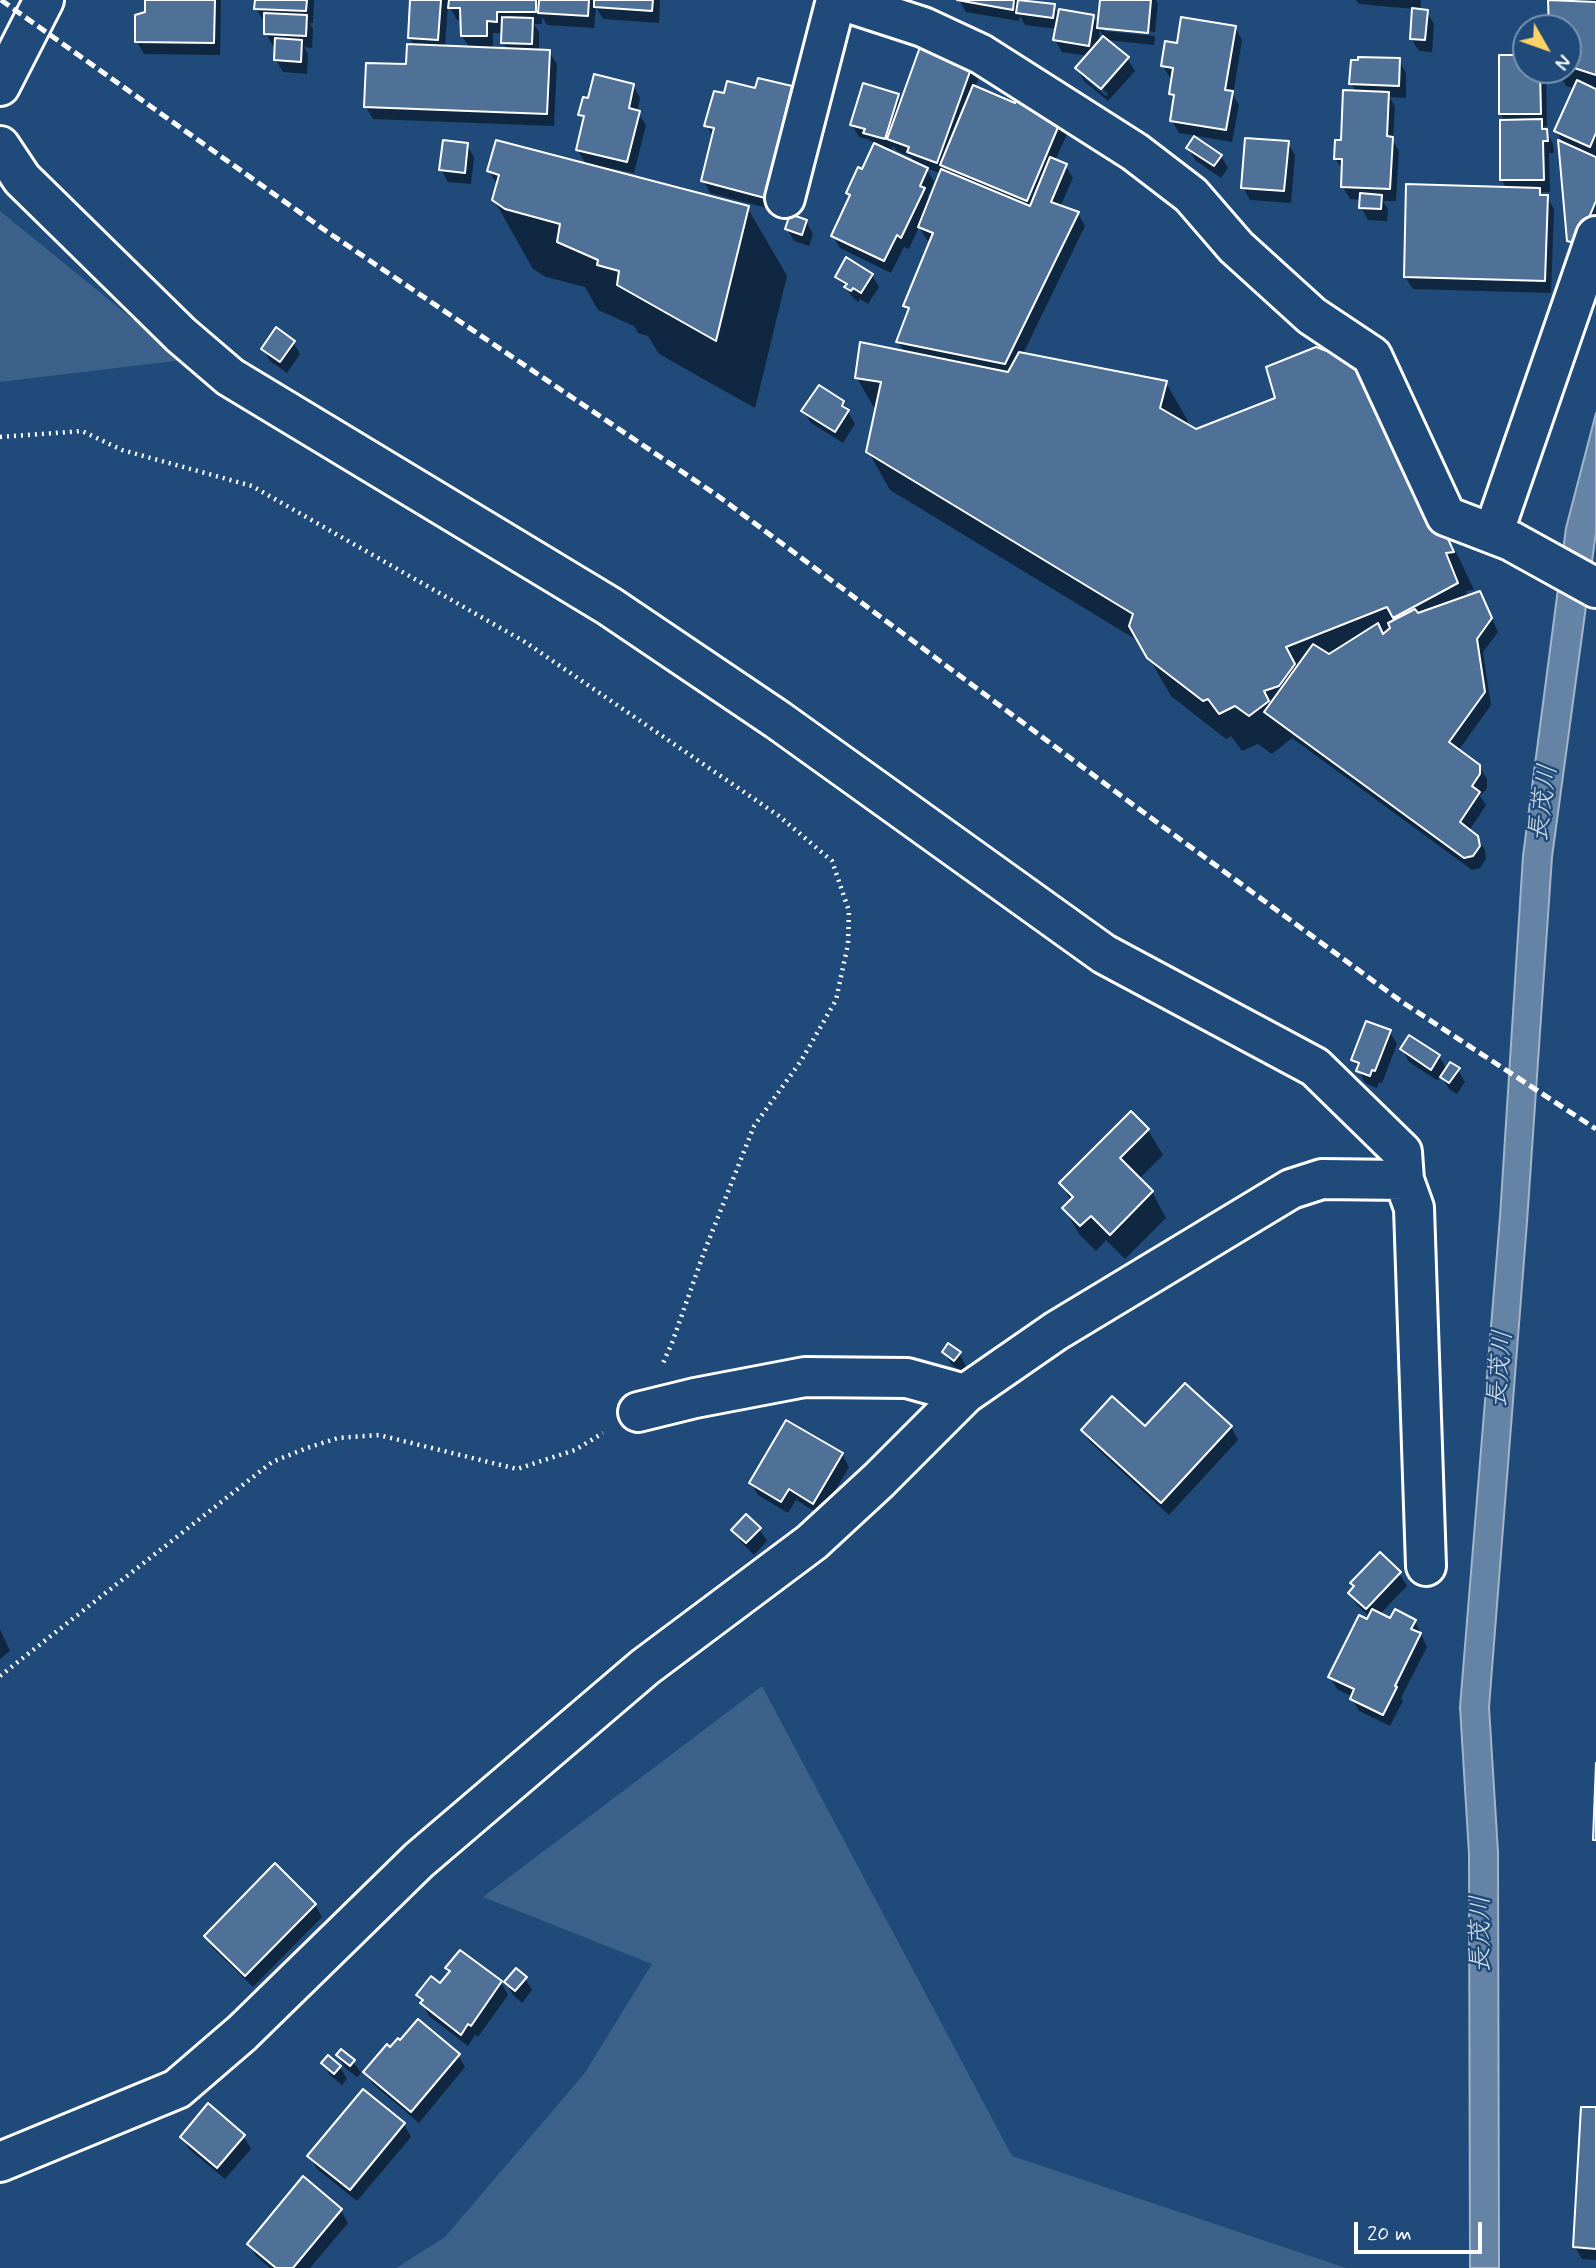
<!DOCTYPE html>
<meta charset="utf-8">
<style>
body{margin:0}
#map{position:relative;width:1596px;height:2268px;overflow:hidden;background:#1f4a7a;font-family:Mynerve,sans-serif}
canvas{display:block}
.north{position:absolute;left:1512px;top:14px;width:70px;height:70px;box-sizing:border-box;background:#1f4a7a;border:2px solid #7992af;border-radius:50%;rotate:130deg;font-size:19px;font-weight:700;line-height:28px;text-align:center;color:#fff}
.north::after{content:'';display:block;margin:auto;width:24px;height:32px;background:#ffd166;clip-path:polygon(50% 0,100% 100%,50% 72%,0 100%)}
.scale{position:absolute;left:1354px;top:2222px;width:128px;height:32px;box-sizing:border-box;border:4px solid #fff;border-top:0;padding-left:9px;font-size:21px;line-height:24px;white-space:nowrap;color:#fff;-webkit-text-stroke:5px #1f4a7a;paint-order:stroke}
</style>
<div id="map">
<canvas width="1596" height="2268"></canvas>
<div class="north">N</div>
<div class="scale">20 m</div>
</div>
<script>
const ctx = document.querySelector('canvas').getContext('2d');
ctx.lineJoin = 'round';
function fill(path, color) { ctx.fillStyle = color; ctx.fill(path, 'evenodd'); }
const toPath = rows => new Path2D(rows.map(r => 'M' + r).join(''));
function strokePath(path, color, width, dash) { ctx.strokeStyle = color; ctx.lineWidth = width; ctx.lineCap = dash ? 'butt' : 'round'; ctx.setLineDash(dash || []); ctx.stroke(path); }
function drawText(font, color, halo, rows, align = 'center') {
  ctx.font = font + ' Mynerve,"Klee One",sans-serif'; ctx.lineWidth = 5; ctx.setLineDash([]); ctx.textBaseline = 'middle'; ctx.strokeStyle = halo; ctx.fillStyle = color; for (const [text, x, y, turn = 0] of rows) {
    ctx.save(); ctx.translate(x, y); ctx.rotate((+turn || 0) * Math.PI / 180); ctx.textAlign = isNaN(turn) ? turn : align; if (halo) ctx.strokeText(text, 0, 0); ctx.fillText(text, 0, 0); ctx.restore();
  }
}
fill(toPath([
 [0,211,183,360,0,382],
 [762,1686,1012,2156,1346,2268,396,2268,445,2237,584,2074,652,1964,483,1897]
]), '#3c618b');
const water = toPath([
 [1596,413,1596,532,1552,857,1527,1222,1489,1707,1498,1852,1499,2268,1470,2268,1469,1854,1460,1707,1500,1217,1523,856,1566,528,1596,413]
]);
fill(water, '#6583a4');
strokePath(water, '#a3b5c8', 2);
fill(toPath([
 [147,0,221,0,220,55,144,54,137,42,147,14],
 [257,0,314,0,313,23,310,23,313,29,312,48,304,47,308,54,307,74,283,72,276,60,277,46,273,46,266,34,266,21,263,21,256,8],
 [412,0,660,0,659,23,603,19,596,7,594,28,547,25,542,17,542,24,534,24,539,32,539,51,549,52,557,64,554,126,373,119,366,107,408,66,414,46,409,37],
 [448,4,457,20,462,20,462,36,470,48,445,47],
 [493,33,503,33,503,42,508,50,493,49],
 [959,0,1023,0,1053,5,1059,16,1093,16,1099,26,1102,0,1156,0,1158,4,1155,32,1104,27,1104,31,1155,36,1154,45,1106,40,1127,58,1135,71,1108,101,1084,81,1077,68,1088,56,1062,52,1055,40,1057,29,1025,25,1020,16,1019,21,966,12],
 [1100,30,1104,37,1098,45],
 [1085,74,1108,94,1106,96,1085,79],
 [1356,0,1421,0,1420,11,1426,11,1434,24,1432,52,1419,51,1411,38,1414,9,1359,4],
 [1550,0,1596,0,1596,229,1577,254,1569,241,1564,145,1556,131,1575,88,1566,86,1557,70,1568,70,1568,28,1550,28],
 [1235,27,1242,40,1233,95,1239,105,1232,142,1179,133,1172,121,1175,102,1170,94,1173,79,1170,78,1163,66,1179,45],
 [1526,57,1526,70,1546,70,1547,126,1543,126,1553,144,1554,153,1549,153,1550,192,1541,192,1544,197,1547,197,1554,209,1551,293,1413,289,1405,277,1507,189,1502,180,1505,122,1501,114],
 [1399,60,1406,73,1406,98,1390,97,1395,107,1393,141,1399,151,1396,201,1383,201,1388,209,1387,221,1368,220,1361,207,1361,200,1350,199,1343,187,1343,171,1335,158,1343,142,1356,92,1351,83],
 [971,67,978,80,975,88,1070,127,1055,161,1065,165,1073,178,1060,207,1078,213,1085,226,1023,354,1166,383,1188,421,1187,425,1196,430,1440,524,1458,556,1474,590,1466,591,1468,597,1486,605,1498,632,1483,652,1491,705,1458,751,1479,766,1487,779,1487,788,1480,796,1486,805,1469,831,1477,837,1485,850,1486,859,1480,868,1472,870,1292,738,1272,754,1258,744,1242,751,1231,736,1226,739,1171,696,1140,642,890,490,868,451,876,411,857,378,905,353,898,342,909,313,905,306,931,242,927,240,919,227,909,249,904,247,891,273,840,248,833,236,850,198,848,193,863,171,875,146,870,140,859,137,852,125,897,96,902,104],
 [893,146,897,151,911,157,916,164,887,151,888,148,892,150],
 [926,168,942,174,930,201,928,196,934,182],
 [633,85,640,98,637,112,646,125,634,173,586,164,577,149,585,122,580,114],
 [791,88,798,100,771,209,710,193,703,180,714,138,706,125,725,96],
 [1288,143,1295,155,1291,203,1250,200,1243,187],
 [467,145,474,157,471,184,448,182,441,169],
 [1188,148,1221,156,1228,168,1221,178,1195,160],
 [489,171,747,207,787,276,755,408,659,354,648,336,638,333,634,326,598,310,585,287,546,277,533,269,494,200,498,186],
 [806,221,813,234,809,246,794,241,787,229],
 [872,275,879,287,868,304,860,299,858,302,854,299,837,277],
 [293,342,300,354,287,373,270,361,263,349],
 [843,403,855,424,843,443,811,423,803,411],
 [1390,1032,1397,1044,1382,1083,1379,1082,1377,1088,1365,1083,1353,1059],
 [1402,1049,1439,1056,1447,1070,1458,1070,1465,1082,1457,1094,1449,1089,1441,1076,1438,1081,1409,1062],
 [1148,1130,1163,1155,1139,1179,1152,1192,1166,1218,1125,1259,1106,1240,1096,1251,1079,1234,1064,1208,1071,1201,1061,1183],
 [944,1352,959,1353,966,1366,962,1372,951,1364],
 [1231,1427,1238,1440,1169,1515,1090,1442,1083,1430],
 [842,1454,849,1467,821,1515,796,1500,788,1513,758,1495,751,1483],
 [759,1529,767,1541,754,1555,741,1542,734,1530],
 [1399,1573,1407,1586,1380,1614,1391,1620,1415,1621,1427,1647,1401,1698,1403,1701,1390,1726,1359,1711,1352,1699,1353,1697,1337,1689,1330,1677,1370,1617,1357,1605,1350,1593],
 [0,1629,10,1651,0,1659],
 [315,1905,322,1917,253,1987,213,1948,206,1936],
 [447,1969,501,1982,508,1995,478,2037,475,2035,468,2046,429,2016,418,1995,441,1986,450,1973],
 [525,1978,532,1990,522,2003,513,1995,506,1982],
 [390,2050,458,2055,465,2067,419,2123,373,2084,366,2072],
 [338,2055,353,2061,361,2073,357,2077,345,2068],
 [328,2057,340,2067,347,2079,342,2085,330,2075,323,2063],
 [1596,2109,1596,2260,1582,2259,1575,2247],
 [404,2124,411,2137,357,2201,317,2169,309,2156],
 [243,2136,251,2149,225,2179,189,2149,182,2137],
 [341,2210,348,2223,310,2268,270,2268,256,2256,249,2244]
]), '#0007');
const building = toPath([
 [145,0,215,0,214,43,135,42,135,15,145,12,145,0],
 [255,0,307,0,306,11,254,9,255,0],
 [410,0,441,0,438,40,408,38,410,0],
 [449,0,536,0,536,12,497,12,497,22,487,21,487,36,461,36,460,8,448,8,449,0],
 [539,0,589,0,588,16,538,13,539,0],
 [594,0,653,0,652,11,594,7,594,0],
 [957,0,1014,0,1013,10,957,0],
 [1018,0,1055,4,1053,18,1016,13,1018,0],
 [1100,0,1151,0,1148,33,1097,28,1100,0],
 [1548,0,1596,2,1596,75,1568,66,1568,28,1549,28,1548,0],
 [1412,8,1428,10,1425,40,1410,39,1412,8],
 [1059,9,1094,15,1089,46,1053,40,1059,9],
 [264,13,307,15,306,36,264,34,264,13],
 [502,17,533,18,532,44,501,43,502,17],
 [1181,17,1236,26,1225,90,1233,91,1226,130,1170,121,1174,95,1169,94,1173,68,1161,66,1165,41,1177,43,1181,17],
 [1103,36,1129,57,1101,89,1075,68,1103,36],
 [275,38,302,40,301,62,274,60,275,38],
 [407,44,550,50,547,114,364,107,366,63,406,64,407,44],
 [920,47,972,66,937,163,907,152,909,147,887,139,920,47],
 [1499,55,1526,55,1526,70,1540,70,1541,114,1499,114,1499,55],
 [1358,57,1400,58,1399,86,1349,84,1351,60,1358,60,1358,57],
 [594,74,634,84,629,108,640,111,627,162,576,150,584,116,578,115,583,97,588,98,594,74],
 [758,78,792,86,765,198,701,181,714,128,704,126,714,91,724,93,727,81,755,88,758,78],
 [1577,80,1596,89,1596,133,1590,147,1554,131,1577,80],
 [863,83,899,94,885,139,863,133,865,129,850,125,863,83],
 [973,85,1015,103,1019,94,1064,113,1027,201,940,165,973,85],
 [1343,90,1389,92,1387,136,1393,137,1390,189,1341,187,1342,159,1334,159,1335,140,1341,140,1343,90],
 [1542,119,1542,129,1547,129,1548,141,1543,141,1544,180,1500,180,1500,120,1542,119],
 [1194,136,1222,155,1214,166,1186,148,1194,136],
 [1245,138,1289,141,1284,191,1241,188,1245,138],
 [443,140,468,143,465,173,439,170,443,140],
 [496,140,749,206,716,341,617,285,619,271,597,265,598,260,557,242,560,224,505,209,492,200,499,175,487,171,496,140],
 [1558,140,1596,157,1596,201,1578,244,1567,241,1558,140],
 [874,143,928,168,920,186,925,188,901,238,897,235,884,261,831,236,850,195,846,193,858,167,862,169,874,143],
 [1050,157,1067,164,1051,202,1079,212,1005,364,896,342,909,308,903,306,933,233,918,227,941,169,1030,206,1050,157],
 [1406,184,1540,188,1540,195,1548,195,1545,281,1404,277,1406,184],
 [1360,193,1382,195,1381,209,1359,208,1360,193],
 [790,214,807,220,802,235,785,229,790,214],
 [846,257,873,274,861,293,853,288,851,291,844,287,847,284,835,277,846,257],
 [276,327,295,341,280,362,261,349,276,327],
 [860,342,1008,372,1019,352,1167,381,1160,408,1196,429,1275,398,1266,367,1316,347,1357,362,1437,515,1454,552,1446,553,1458,583,1393,618,1387,607,1286,647,1295,664,1279,686,1264,691,1269,701,1249,716,1235,706,1219,714,1208,699,1203,701,1147,658,1129,626,1133,614,866,452,881,382,855,378,860,342],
 [819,385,844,401,842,406,849,410,835,432,801,411,819,385],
 [1480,591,1492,618,1477,639,1485,692,1449,742,1480,765,1480,774,1472,786,1480,792,1460,822,1478,836,1480,846,1473,856,1464,858,1264,712,1313,644,1329,654,1378,623,1383,634,1390,628,1388,623,1415,609,1418,613,1480,591],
 [1366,1021,1391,1030,1375,1071,1372,1070,1370,1076,1356,1071,1359,1063,1351,1060,1366,1021],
 [1409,1035,1440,1055,1431,1070,1400,1049,1409,1035],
 [1450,1062,1460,1068,1449,1083,1440,1077,1450,1062],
 [1131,1111,1149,1129,1120,1158,1153,1191,1110,1235,1091,1216,1080,1226,1062,1208,1073,1197,1059,1183,1131,1111],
 [948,1343,961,1352,954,1361,942,1352,948,1343],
 [1185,1383,1232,1426,1161,1503,1081,1430,1112,1396,1145,1426,1185,1383],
 [786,1420,843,1453,813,1504,789,1489,781,1502,749,1483,786,1420],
 [746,1514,761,1528,746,1543,731,1530,746,1514],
 [1380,1552,1401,1572,1366,1609,1348,1593,1354,1586,1350,1583,1380,1552],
 [1372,1609,1390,1618,1395,1609,1416,1620,1411,1629,1421,1633,1395,1686,1397,1687,1383,1715,1350,1699,1354,1689,1328,1677,1359,1615,1367,1619,1372,1609],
 [1596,1763,1596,1840,1593,1840,1596,1763],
 [275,1863,316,1904,245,1976,204,1936,275,1863],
 [460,1950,502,1981,471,2026,468,2024,461,2035,420,2003,423,2000,416,1995,431,1976,440,1983,450,1971,445,1968,460,1950],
 [516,1968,527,1977,515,1991,504,1982,516,1968],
 [418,2019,460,2054,411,2112,363,2072,387,2044,390,2047,398,2038,400,2040,418,2019],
 [341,2049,355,2060,350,2066,336,2055,341,2049],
 [328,2055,341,2066,334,2074,321,2063,328,2055],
 [363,2089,405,2123,350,2190,307,2156,363,2089],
 [208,2103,245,2135,217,2168,180,2137,208,2103],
 [1581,2107,1596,2107,1596,2249,1573,2247,1581,2107],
 [303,2176,342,2209,293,2268,276,2268,247,2244,303,2176]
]);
fill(building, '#507197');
strokePath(building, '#fff', 2);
const minor = toPath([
 [840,0,923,27,981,54,1135,152,1191,195,1236,247,1312,316,1372,356,1446,516,1511,541,1596,588],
 [0,86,44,0],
 [0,146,22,179,181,335,230,377,609,606,778,720,1104,954,1315,1067,1402,1152,1404,1180],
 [785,198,836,0],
 [1493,534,1596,236],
 [638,1412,695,1398,805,1377,907,1378,965,1394],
 [0,2162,177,2089,242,2033,419,1860,645,1667,812,1542,879,1480,965,1394,1056,1331,1291,1189,1322,1179,1404,1180,1414,1208,1426,1566]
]);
strokePath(minor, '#fff', 44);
strokePath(toPath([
 [0,437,82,431,122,450,252,486,525,642,779,816,832,861,849,911,848,944,836,1000,801,1061,754,1126,703,1255,672,1343,663,1363],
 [0,1676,272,1462,307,1448,338,1438,379,1435,517,1469,575,1450,603,1433]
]), '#fff', 4.5, [2, 5]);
strokePath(minor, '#1f4a7a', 38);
strokePath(toPath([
 [1,0,326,231,718,496,1143,812,1402,1002,1596,1129]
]), '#fff', 5, [10, 5]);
drawText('italic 26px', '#d8e0e8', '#1f4a7a', [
 ["長茂川",1545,803,-82],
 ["長茂川",1502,1369,-85],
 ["長茂川",1483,1934,-90]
]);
</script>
